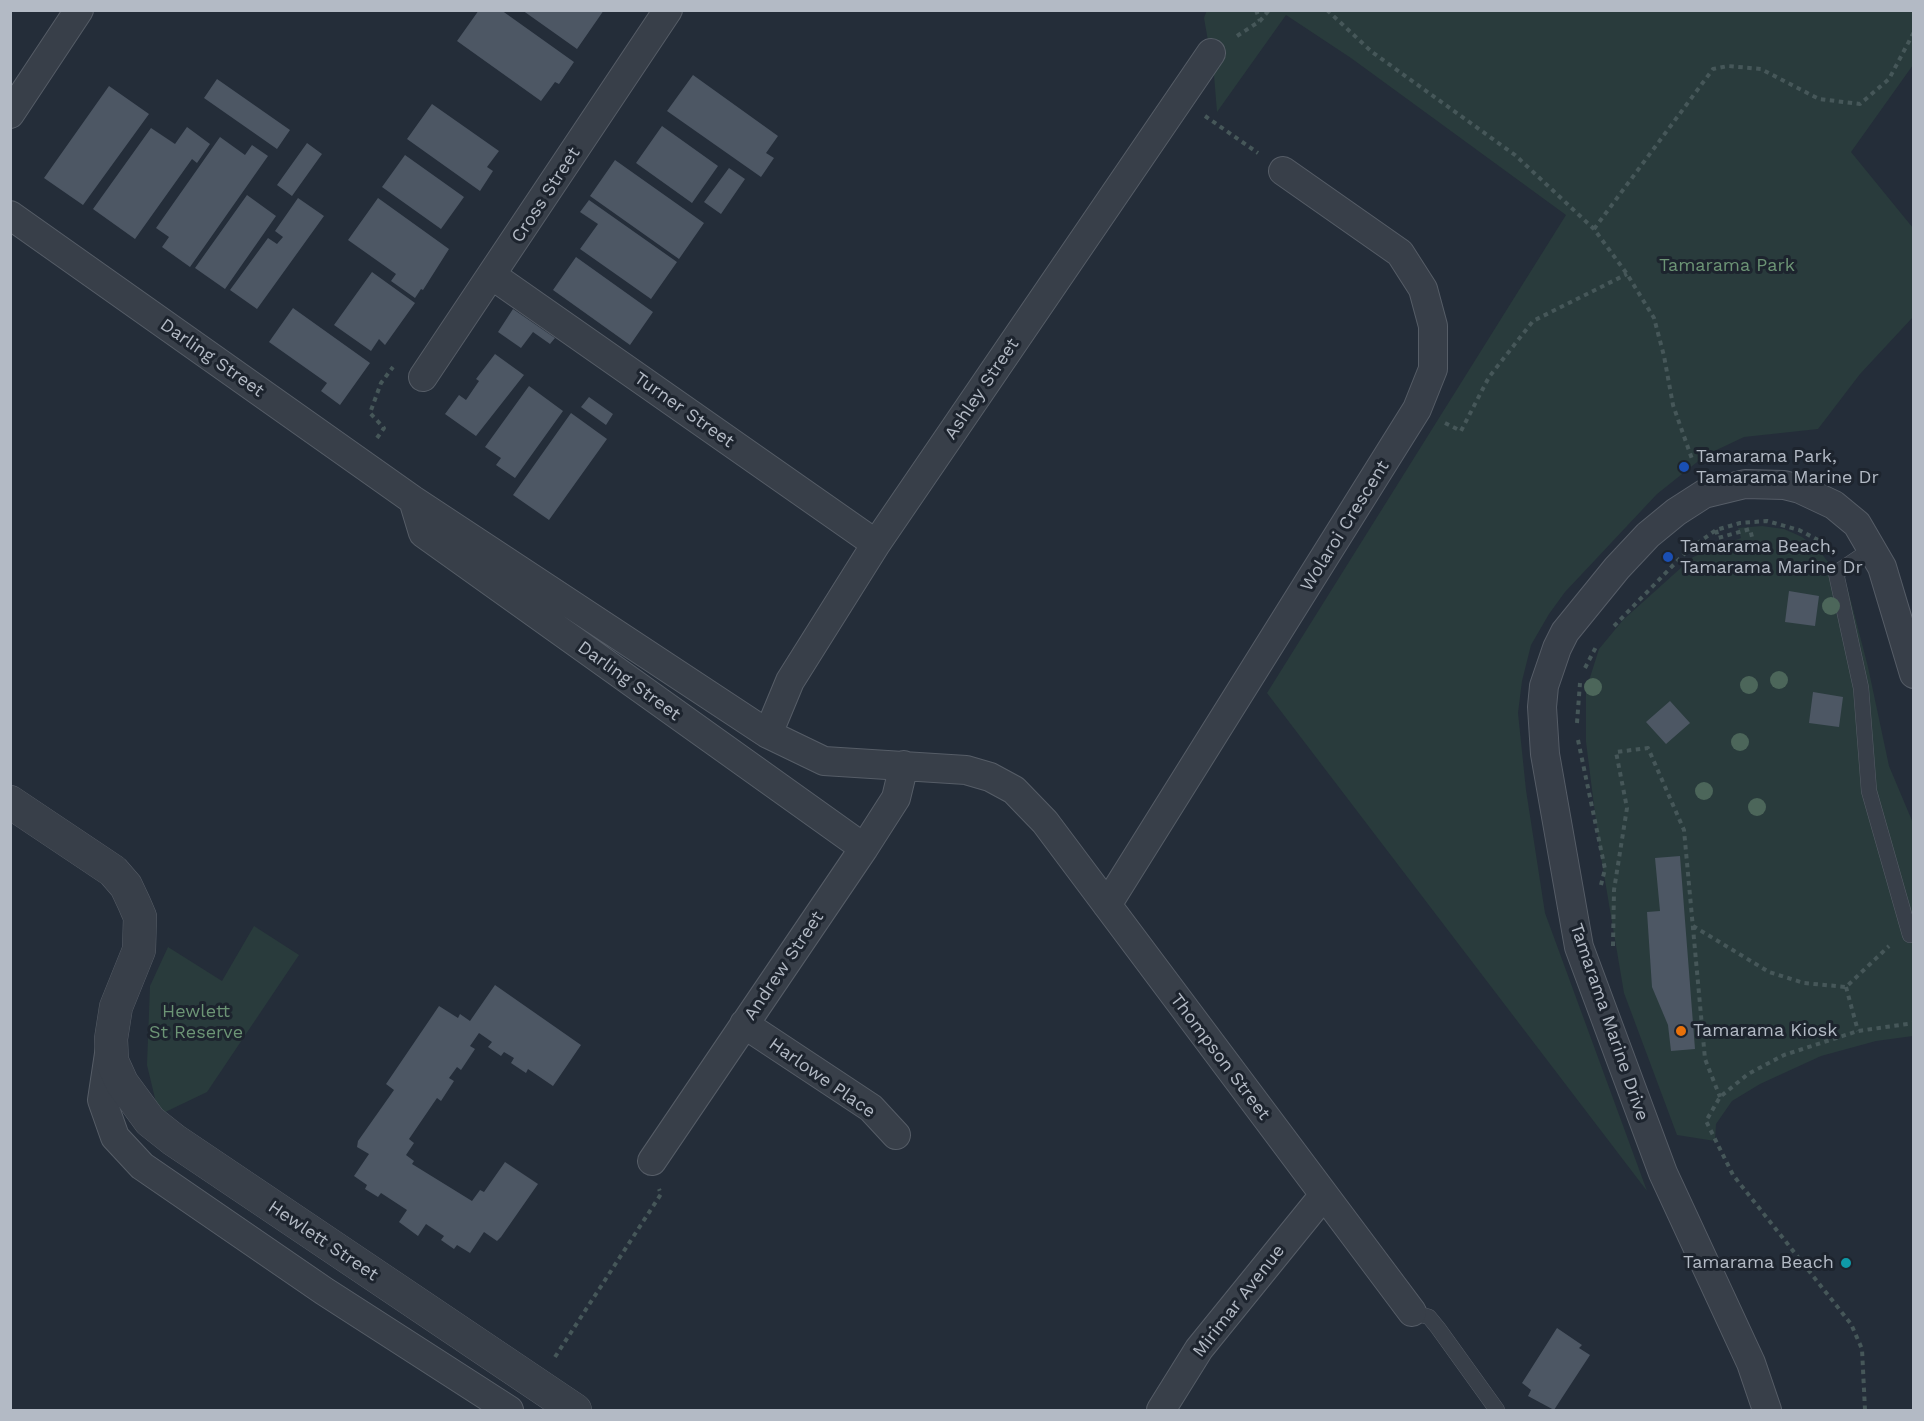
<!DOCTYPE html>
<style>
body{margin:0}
#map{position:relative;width:1924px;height:1421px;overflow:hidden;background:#242d39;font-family:"Work Sans",sans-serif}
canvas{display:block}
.frame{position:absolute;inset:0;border:12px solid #b3bac5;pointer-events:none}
</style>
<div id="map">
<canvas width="1924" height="1421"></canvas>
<div class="frame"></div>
</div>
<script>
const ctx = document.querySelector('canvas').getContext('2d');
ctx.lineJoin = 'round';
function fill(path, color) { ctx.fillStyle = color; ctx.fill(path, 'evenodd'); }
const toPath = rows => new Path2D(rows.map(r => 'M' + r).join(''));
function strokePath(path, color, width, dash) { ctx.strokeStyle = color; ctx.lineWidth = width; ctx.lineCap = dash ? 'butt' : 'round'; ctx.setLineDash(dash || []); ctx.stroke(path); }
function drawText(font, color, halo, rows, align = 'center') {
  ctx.font = font + ' "Work Sans",sans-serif'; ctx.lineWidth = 6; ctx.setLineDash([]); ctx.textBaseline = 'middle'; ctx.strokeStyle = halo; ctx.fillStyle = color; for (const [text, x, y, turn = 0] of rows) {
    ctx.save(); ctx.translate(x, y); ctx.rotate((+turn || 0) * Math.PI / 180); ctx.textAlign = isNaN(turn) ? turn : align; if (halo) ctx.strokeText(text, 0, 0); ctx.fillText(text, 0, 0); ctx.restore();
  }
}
fill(toPath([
 [1207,10,1913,11,1913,65,1851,152,1913,228,1913,317,1860,374,1818,429,1744,437,1706,455,1657,494,1565,592,1549,614,1531,645,1522,681,1518,713,1526,790,1545,913,1647,1191,1267,693,1566,215,1351,58,1286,15,1217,112,1214,75,1204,18],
 [1762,526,1784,529,1802,537,1817,548,1847,586,1868,667,1889,766,1913,823,1913,1036,1876,1041,1821,1056,1760,1084,1732,1101,1716,1124,1715,1141,1677,1135,1624,993,1599,845,1586,742,1586,690,1599,649,1623,620,1693,557,1741,538,1738,528],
 [254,926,299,955,207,1092,159,1115,147,1065,150,986,168,947,222,981]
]), '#293b3c');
fill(toPath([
 [479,10,501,10,574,62,559,84,555,82,541,101,457,41],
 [522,10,604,10,577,49],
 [693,75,778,136,766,153,774,158,761,177,667,111],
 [217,79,290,130,277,149,204,98],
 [109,86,149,114,83,205,44,178],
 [432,104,499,151,487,167,493,171,480,191,407,139],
 [662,126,718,166,692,203,636,163],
 [187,127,210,144,197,163,192,159,135,239,93,209,151,128,175,144],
 [220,137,245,155,252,145,268,156,190,267,162,247,169,237,156,228],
 [307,143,322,154,292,196,277,185],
 [405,155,464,197,441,229,382,187],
 [615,160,704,223,679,259,590,196],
 [729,168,745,179,721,214,704,202],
 [247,195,276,216,225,289,195,268],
 [298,198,324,216,257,309,230,290,268,238,277,244,283,237,275,231],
 [378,198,449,249,423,290,421,289,415,298,391,281,396,274,348,240],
 [589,200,677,262,651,299,580,249,598,224,580,212],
 [576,257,653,312,630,345,553,290],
 [372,272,415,303,385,345,379,339,371,351,334,325],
 [293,308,370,363,340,405,321,391,327,383,269,342],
 [513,309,555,338,550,344,533,332,521,348,498,332],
 [495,354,524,375,476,436,445,414,459,395,466,400,479,381,476,379],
 [529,386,563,411,515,478,496,465,501,458,485,447],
 [589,397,613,414,606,425,581,407],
 [571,413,607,439,549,520,513,495],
 [1789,591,1819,596,1815,626,1785,622],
 [1813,692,1843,697,1839,727,1809,723],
 [1670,701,1690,723,1666,744,1646,722],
 [1680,856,1695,1049,1671,1051,1668,1025,1652,987,1647,912,1660,911,1655,858],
 [495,985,581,1045,553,1086,528,1069,526,1073,511,1063,514,1058,504,1052,501,1056,488,1047,492,1042,479,1033,470,1046,475,1049,461,1070,457,1067,449,1078,454,1081,441,1101,437,1098,409,1139,414,1143,406,1155,414,1161,412,1164,472,1201,480,1190,484,1192,505,1162,538,1184,501,1237,497,1241,484,1232,470,1253,457,1245,454,1249,441,1240,444,1236,426,1224,418,1236,399,1222,407,1210,381,1193,378,1197,365,1189,367,1185,354,1176,369,1154,357,1147,358,1141,394,1090,386,1084,439,1006,458,1018,460,1014,470,1021],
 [1557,1328,1582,1345,1579,1348,1590,1355,1554,1410,1528,1396,1531,1390,1522,1383]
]), '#4d5764');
const service = toPath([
 [1873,548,1836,573,1861,688,1869,791,1910,935],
 [1412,1312,1429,1317,1438,1328,1497,1410]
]);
const minor = toPath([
 [10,114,79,10],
 [10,215,413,500,768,734,824,761,966,770,990,777,1014,790,1045,822,1412,1312],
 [493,276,876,544],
 [423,377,668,10],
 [413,500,423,533,864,848],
 [768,734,790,681,876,544,1211,53],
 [1107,905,1417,409,1433,369,1433,326,1423,289,1400,253,1283,171],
 [744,1024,871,1108,896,1135],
 [110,1047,102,1100,115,1137,142,1166,324,1291,509,1410],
 [652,1161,864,848,896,798,904,765],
 [1161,1410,1199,1349,1323,1196],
 [1767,1410,1751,1363,1663,1173,1579,947,1545,754,1542,707,1544,686,1557,648,1565,632,1617,568,1648,535,1676,512,1704,494,1745,484,1784,485,1800,489,1834,505,1857,524,1882,567,1914,674]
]);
const tertiary = toPath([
 [10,802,113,871,126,886,134,903,140,917,139,950,116,1007,111,1039,112,1061,122,1083,150,1121,174,1140,575,1410]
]);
strokePath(service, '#565d67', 16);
strokePath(minor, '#565d67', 30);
strokePath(tertiary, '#565d67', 34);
strokePath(toPath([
 [1256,10,1260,21],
 [1327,10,1372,52,1515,155,1594,229,1627,274,1654,318,1664,356,1673,405,1692,459],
 [1237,36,1260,21,1269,10],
 [1205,116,1258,153],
 [1594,229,1713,69,1728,66,1761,69,1819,99,1860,104,1889,79,1914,32],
 [1445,423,1461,431,1489,377,1533,321,1627,274],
 [377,438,384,428,370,413,381,383,393,367],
 [1716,530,1718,538,1750,529,1753,541],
 [1614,626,1688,550,1716,530,1740,523,1767,521,1799,530,1820,541,1828,550],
 [1585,668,1597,645],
 [1577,723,1580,683],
 [1578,740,1605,869,1601,885],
 [1693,926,1769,972,1804,983,1846,987,1889,946],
 [1613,946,1614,890,1627,808,1616,752,1648,748,1684,830,1705,1059,1720,1097],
 [1846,987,1858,1031],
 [555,1357,661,1194,659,1189],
 [1865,1410,1862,1349,1851,1324,1733,1175,1706,1121,1720,1097,1748,1074,1784,1055,1858,1031,1914,1023]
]), '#465759', 4, [4.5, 4.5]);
strokePath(service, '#383f49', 15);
strokePath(minor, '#383f49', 28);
strokePath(tertiary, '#383f49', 33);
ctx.fillStyle = '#4c665a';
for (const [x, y] of [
 [1831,606],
 [1779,680],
 [1749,685],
 [1593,687],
 [1740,742],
 [1704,791],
 [1757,807]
]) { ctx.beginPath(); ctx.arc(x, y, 9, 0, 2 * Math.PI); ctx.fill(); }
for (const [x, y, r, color] of [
 [1684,467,6,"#1a4fb4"],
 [1668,557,6,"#1a4fb4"],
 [1681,1031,6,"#e8710a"],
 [1846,1263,6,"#0f9aa8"]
]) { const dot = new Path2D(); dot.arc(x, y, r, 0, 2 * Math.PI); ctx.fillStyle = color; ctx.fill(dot); strokePath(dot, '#1d242e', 2); }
drawText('18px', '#b3bac5', '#1d242e', [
 ["Cross Street",546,195,-57],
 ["Darling Street",212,358,35],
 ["Ashley Street",982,389,-56],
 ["Turner Street",684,410,35],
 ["Wolaroi Crescent",1345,526,-58],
 ["Darling Street",629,681,36],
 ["Andrew Street",784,966,-56],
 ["Tamarama Marine Drive",1609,1022,71],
 ["Thompson Street",1220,1057,53],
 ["Harlowe Place",822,1078,35],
 ["Hewlett Street",323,1241,34],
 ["Mirimar Avenue",1239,1301,-52]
]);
drawText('18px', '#6c9475', '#1d242e', [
 ["Tamarama Park",1727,266],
 ["Hewlett",196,1012],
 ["St Reserve",196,1033]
]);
drawText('18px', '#b3bac5', '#1d242e', [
 ["Tamarama Park,",1696,457],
 ["Tamarama Marine Dr",1696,478],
 ["Tamarama Beach,",1680,547],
 ["Tamarama Marine Dr",1680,568],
 ["Tamarama Kiosk",1693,1031],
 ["Tamarama Beach",1834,1263,"right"]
], 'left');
</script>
